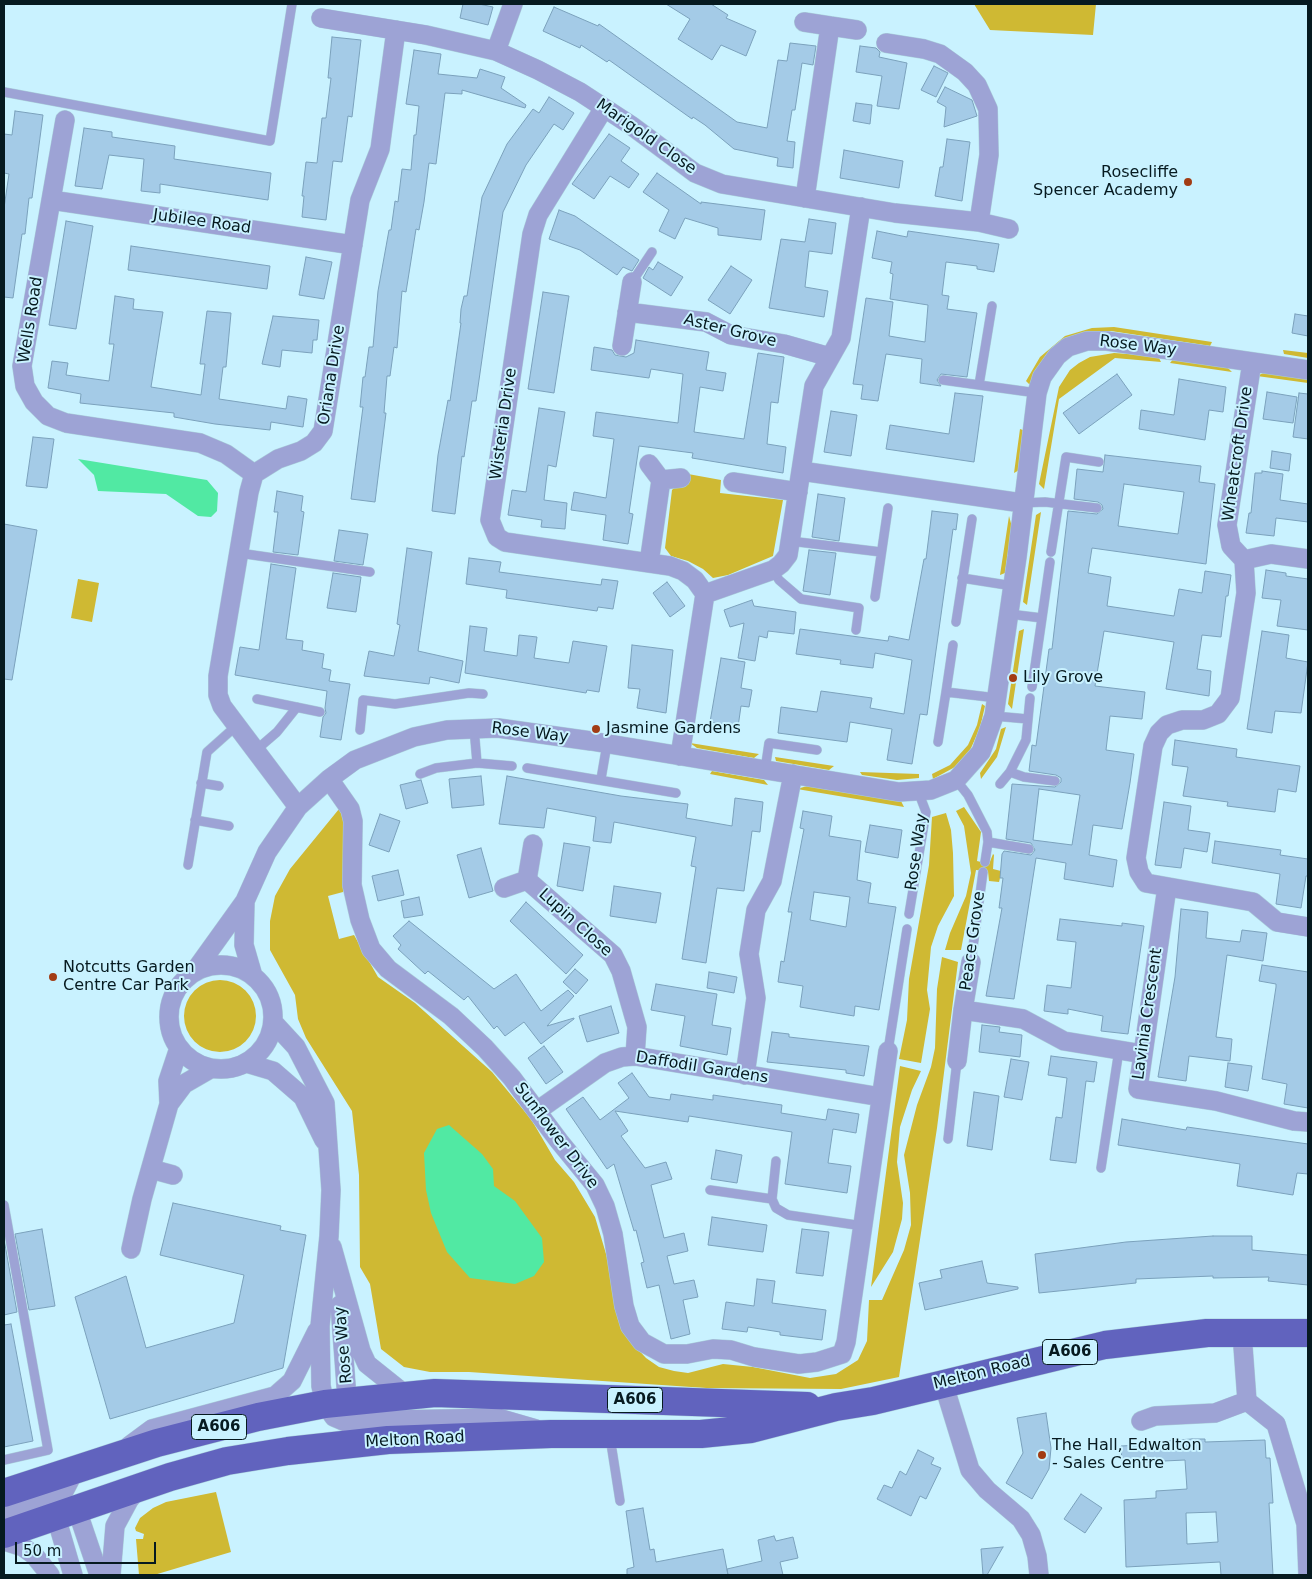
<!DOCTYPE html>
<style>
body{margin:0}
#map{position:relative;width:1312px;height:1579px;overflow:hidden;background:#c9f2ff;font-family:"DejaVu Sans",sans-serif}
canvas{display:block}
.frame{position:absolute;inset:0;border:5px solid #061a20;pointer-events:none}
.scale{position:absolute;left:15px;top:1542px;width:141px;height:22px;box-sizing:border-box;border:2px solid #061a20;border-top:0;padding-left:6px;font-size:15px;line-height:18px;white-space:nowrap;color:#061a20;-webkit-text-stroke:4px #c9f2ff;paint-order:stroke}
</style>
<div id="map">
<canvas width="1312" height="1579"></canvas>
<div class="frame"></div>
<div class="scale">50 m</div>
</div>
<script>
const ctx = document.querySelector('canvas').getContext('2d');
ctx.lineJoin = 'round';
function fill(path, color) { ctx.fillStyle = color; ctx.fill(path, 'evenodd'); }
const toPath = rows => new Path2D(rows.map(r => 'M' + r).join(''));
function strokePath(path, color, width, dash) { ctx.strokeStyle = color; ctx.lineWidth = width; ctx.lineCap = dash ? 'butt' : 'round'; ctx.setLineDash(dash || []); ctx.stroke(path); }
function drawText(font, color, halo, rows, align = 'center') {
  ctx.font = font + ' "DejaVu Sans",sans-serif'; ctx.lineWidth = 4; ctx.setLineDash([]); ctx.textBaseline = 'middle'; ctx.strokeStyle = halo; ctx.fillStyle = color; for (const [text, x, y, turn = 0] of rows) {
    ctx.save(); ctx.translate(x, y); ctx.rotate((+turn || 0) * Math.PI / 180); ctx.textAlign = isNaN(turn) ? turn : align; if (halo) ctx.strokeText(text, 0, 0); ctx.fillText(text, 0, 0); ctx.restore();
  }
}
fill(toPath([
 [974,4,1096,4,1093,35,990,30],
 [1114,327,1212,342,1210,346,1111,331,1087,334,1030,385,1026,381,1040,357,1065,336,1092,328],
 [1283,350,1308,353,1308,358,1284,354],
 [1114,353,1158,356,1161,362,1115,358,1059,399,1044,489,1039,484,1059,387,1070,370,1079,363,1090,357],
 [1174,358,1226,366,1232,372,1170,363],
 [1265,372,1308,378,1308,383,1257,376],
 [1020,429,1026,431,1021,469,1014,473],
 [688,474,721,480,720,493,783,500,773,556,728,575,713,578,703,569,688,561,671,556,665,548,672,490],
 [1041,512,1027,605,1023,602,1036,515],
 [1009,516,1012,527,1005,573,1000,575],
 [78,579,99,583,92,622,71,618],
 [1024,629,1012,709,1008,704,1019,631],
 [982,704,985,706,980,728,967,757,955,767,933,779,932,774,950,765,968,745,977,725],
 [1006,727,997,757,981,779,980,773,996,749,1001,729],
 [690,743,759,754,754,758,697,748],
 [775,757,834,766,829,770,776,761],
 [712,771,764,780,768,785,710,774],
 [860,772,919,774,919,778,897,780,862,775],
 [807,786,901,801,904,807,797,789],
 [964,807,981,832,977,861,989,864,993,854,994,855,993,869,1001,871,1000,878,999,882,989,881,988,871,976,870,961,950,945,950,950,933,966,896,971,873,964,826,956,811],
 [339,809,343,816,343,892,328,896,339,939,354,935,378,977,415,1003,492,1072,531,1119,555,1160,574,1182,595,1217,633,1344,646,1358,659,1367,674,1371,688,1373,723,1364,753,1367,810,1378,836,1374,858,1360,867,1341,869,1300,882,1300,904,1250,911,1225,910,1193,904,1155,917,1105,931,1067,935,1048,937,989,942,957,958,962,937,1128,899,1377,841,1389,706,1388,469,1372,430,1372,404,1367,381,1349,370,1284,360,1267,359,1175,352,1111,306,1038,298,1019,295,995,270,950,270,921,275,896,290,869],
 [946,813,951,830,953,853,954,896,938,926,931,947,927,990,930,1009,921,1063,899,1059,907,1020,909,979,929,865,932,817],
 '184 1016a36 36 0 1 1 72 0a36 36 0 1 1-72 0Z',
 [900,1066,921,1071,912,1090,900,1127,897,1162,903,1203,902,1219,893,1252,871,1287],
 [216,1492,231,1552,154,1575,139,1575,136,1539,143,1539,144,1534,136,1531,135,1528,140,1518,153,1508,166,1502]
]), '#cfb933');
fill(toPath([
 [78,459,207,480,218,493,217,511,211,517,198,516,166,494,98,491,94,475],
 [449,1125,482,1154,493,1169,494,1186,515,1201,542,1238,544,1262,534,1276,515,1284,470,1278,447,1252,431,1213,426,1190,424,1153,437,1129]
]), '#51e9a3');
const building = toPath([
 [463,4,479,4,493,7,488,25,460,18,463,4],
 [666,4,711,4,728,15,726,18,756,31,746,56,721,45,712,60,678,39,690,19,666,4],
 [554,7,598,26,599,24,737,122,767,128,778,60,787,61,790,43,816,46,813,65,802,63,795,110,792,110,787,141,795,142,793,168,777,166,778,158,734,149,705,125,693,117,692,119,609,60,607,62,581,45,580,48,543,31,554,7],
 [332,37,361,40,352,117,348,116,342,162,333,161,326,220,302,217,304,196,302,196,306,162,317,163,322,118,326,118,331,78,328,78,332,37],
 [860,46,876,48,880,52,879,57,907,63,899,109,877,106,882,76,856,72,860,46],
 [414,50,441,54,438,74,477,78,480,69,505,77,501,88,526,105,525,108,462,90,462,94,445,93,436,164,429,163,424,202,419,230,416,229,406,292,402,291,397,348,394,347,390,376,387,376,384,413,386,413,375,502,351,499,363,407,360,407,363,377,365,377,369,347,373,347,378,291,389,230,391,230,395,201,398,202,402,169,411,170,414,135,416,135,419,106,406,104,414,50],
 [934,66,948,73,936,97,921,90,934,66],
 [945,87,972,100,977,116,944,127,946,107,937,102,945,87],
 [549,97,574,113,563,130,554,124,526,165,503,212,476,401,472,401,464,457,462,456,455,514,432,511,438,455,448,400,450,401,461,323,460,323,461,309,464,296,467,296,482,197,507,144,533,109,539,113,549,97],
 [856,103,872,105,870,124,853,121,856,103],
 [15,111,43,115,32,198,29,198,25,234,22,234,13,298,4,297,4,208,9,174,4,173,4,134,12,135,15,111],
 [84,128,112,132,112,137,175,146,174,159,271,173,268,200,160,184,160,193,141,191,144,159,109,155,102,189,75,186,84,128],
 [609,134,630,148,621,161,639,174,629,188,610,176,594,199,572,184,609,134],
 [947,139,970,142,962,201,935,196,940,167,943,167,947,139],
 [844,150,903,161,899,188,840,178,844,150],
 [657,173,701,204,701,202,765,210,761,240,718,235,718,228,685,218,675,239,659,231,669,210,643,192,657,173],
 [559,210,575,216,639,260,632,271,623,267,617,275,580,250,549,239,559,210],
 [809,219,836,223,832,254,809,251,805,287,828,291,824,317,769,308,781,239,805,242,809,219],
 [66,221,93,226,76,329,49,325,66,221],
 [877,231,907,237,908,231,999,244,994,272,977,269,977,266,946,262,942,295,949,296,947,309,977,313,967,377,941,374,937,380,941,386,920,383,922,359,886,354,878,401,861,399,863,385,853,384,866,298,893,302,889,336,925,342,928,305,890,299,893,274,890,273,892,262,872,258,877,231],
 [131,246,270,266,267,289,128,270,131,246],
 [306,257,332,262,324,299,299,295,306,257],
 [658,262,683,277,671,296,643,278,649,267,653,270,658,262],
 [731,266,752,280,730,314,708,300,731,266],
 [543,292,569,296,554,393,528,389,543,292],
 [115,296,134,299,133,309,163,312,151,387,201,395,205,364,200,364,207,311,231,313,226,367,223,367,219,399,286,409,288,396,307,399,303,427,271,422,270,430,215,424,174,417,174,413,80,403,81,394,48,388,52,361,68,363,66,375,109,381,114,344,109,344,115,296],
 [1295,314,1308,316,1308,336,1292,333,1295,314],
 [273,316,319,320,317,340,313,340,312,353,282,350,280,367,262,364,273,316],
 [636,340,709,352,706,370,726,373,723,391,700,387,694,432,744,439,758,353,784,357,778,403,771,402,767,444,786,447,783,473,692,458,693,453,639,446,629,513,633,514,628,544,603,540,606,515,571,510,574,492,606,498,614,439,593,436,596,412,678,423,683,374,651,369,649,378,591,370,594,347,612,350,615,355,626,357,634,353,636,340],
 [1117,374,1132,395,1079,434,1063,413,1117,374],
 [1179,379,1226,387,1223,412,1209,410,1205,440,1139,429,1141,410,1174,415,1179,379],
 [1267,392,1297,397,1293,423,1263,419,1267,392],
 [955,393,983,396,974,462,886,449,890,425,949,434,955,393],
 [1299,393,1308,394,1308,439,1293,437,1299,393],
 [539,408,565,412,556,467,548,465,544,500,567,503,565,529,541,527,542,520,508,515,512,490,526,492,539,408],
 [831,411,857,415,851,456,824,452,831,411],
 [33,437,54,439,47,488,26,486,33,437],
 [1272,451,1291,454,1289,471,1270,468,1272,451],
 [1105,455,1201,466,1199,482,1215,484,1206,564,1092,548,1088,573,1111,577,1107,606,1174,616,1179,589,1202,593,1205,571,1231,575,1228,596,1226,596,1221,637,1202,635,1197,669,1211,671,1209,696,1166,689,1174,642,1104,631,1095,686,1145,692,1142,719,1110,716,1106,750,1134,754,1130,783,1122,829,1093,825,1089,855,1117,860,1113,887,1064,879,1066,863,1036,858,1014,999,986,996,1002,908,999,908,1003,878,1000,878,1002,854,1004,851,1031,855,1035,850,1031,843,1006,839,1012,784,1055,787,1061,782,1061,778,1056,775,1029,771,1032,745,1036,746,1049,649,1052,649,1068,511,1097,514,1103,509,1102,505,1098,502,1074,499,1077,469,1103,472,1105,455],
 [1124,484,1184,492,1178,534,1118,526,1124,484],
 [1039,789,1080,795,1072,845,1033,840,1039,789],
 [1262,471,1283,474,1280,500,1308,504,1308,522,1276,518,1274,536,1246,533,1249,513,1251,513,1255,473,1262,473,1262,471],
 [277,491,303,496,301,511,304,512,298,555,273,552,278,512,274,512,277,491],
 [818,494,845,498,839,541,812,537,818,494],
 [932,511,958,514,956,530,953,529,927,715,920,714,912,764,887,760,892,729,850,722,847,742,778,733,781,707,817,712,821,691,872,698,870,708,904,714,912,660,875,653,873,668,840,664,841,660,796,654,800,629,888,641,889,636,909,640,924,559,926,559,932,511],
 [4,524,37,530,12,680,4,679,4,524],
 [339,530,368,534,363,565,334,561,339,530],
 [407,548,432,552,418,651,463,661,459,683,430,677,429,684,364,676,369,651,394,656,400,625,397,624,407,548],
 [809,550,836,553,830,595,803,591,809,550],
 [469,558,501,562,499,572,601,585,602,579,618,581,613,609,598,607,597,611,506,598,507,590,466,584,469,558],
 [271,564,296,568,286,639,303,641,302,650,324,654,322,668,331,670,329,681,350,684,341,740,320,737,323,717,326,713,325,708,327,691,235,675,240,647,259,650,271,564],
 [1266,570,1286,573,1286,576,1308,579,1308,630,1277,626,1281,600,1262,598,1266,570],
 [333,573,361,577,356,612,327,608,333,573],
 [667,582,685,606,670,617,653,593,667,582],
 [752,600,754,606,796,612,794,634,768,631,767,638,759,636,755,661,738,658,744,623,730,627,724,610,752,600],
 [470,626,487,628,484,651,517,656,519,635,537,637,534,658,569,663,573,641,607,646,599,692,587,690,586,693,465,673,470,626],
 [1262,631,1289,635,1286,658,1308,662,1301,713,1275,711,1272,733,1247,729,1262,631],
 [632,645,673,650,666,713,637,708,640,689,628,688,632,645],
 [721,658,745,662,741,688,752,690,749,707,741,706,738,727,710,722,721,658],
 [1175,740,1237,749,1236,757,1300,766,1296,792,1278,789,1275,812,1227,806,1228,802,1183,796,1188,767,1172,765,1175,740],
 [481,776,484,805,452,808,449,779,481,776],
 [507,776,621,796,688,804,686,818,732,826,735,798,763,802,760,832,752,831,744,891,717,888,706,963,682,959,696,867,691,866,696,837,614,822,611,843,593,841,596,817,547,808,544,828,499,824,507,776],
 [421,780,428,803,406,809,400,785,421,780],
 [1164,802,1191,806,1188,830,1210,833,1207,852,1184,848,1181,868,1155,865,1164,802],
 [803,811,832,816,829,836,861,841,857,880,871,883,868,903,896,907,879,1010,855,1006,854,1016,800,1007,803,986,778,982,781,961,784,962,792,912,788,912,804,829,800,828,803,811],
 [814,892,850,897,846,927,810,920,814,892],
 [380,814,400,821,389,852,369,845,380,814],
 [870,825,902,830,898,858,865,852,870,825],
 [1215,841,1281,850,1280,855,1308,859,1308,876,1306,876,1301,908,1276,904,1280,874,1212,863,1215,841],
 [564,843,590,847,583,891,557,886,564,843],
 [481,848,493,891,469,898,457,855,481,848],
 [398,870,404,895,378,901,372,876,398,870],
 [614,886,661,893,656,923,610,916,614,886],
 [419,897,423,915,404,918,401,901,419,897],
 [526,902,583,955,566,974,510,921,526,902],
 [1181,909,1208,912,1206,938,1240,942,1242,930,1267,933,1263,961,1227,955,1216,1037,1232,1039,1230,1061,1189,1056,1186,1081,1158,1077,1175,977,1181,909],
 [1060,919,1122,926,1122,923,1144,926,1128,1034,1101,1031,1103,1016,1068,1009,1068,1014,1044,1011,1047,985,1071,988,1076,942,1057,940,1060,919],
 [409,921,494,989,516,974,541,1011,568,990,574,996,547,1026,574,1018,574,1019,541,1044,524,1022,505,1036,497,1026,494,1029,468,996,464,1000,428,971,425,974,398,949,401,945,393,936,409,921],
 [1262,965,1308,972,1308,1108,1284,1104,1287,1084,1262,1079,1276,987,1276,984,1259,981,1262,965],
 [575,969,588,980,576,994,563,982,575,969],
 [709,972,737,977,734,993,707,988,709,972],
 [656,984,717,994,712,1025,731,1028,727,1055,680,1046,685,1016,651,1010,656,984],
 [611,1006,619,1033,587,1042,579,1016,611,1006],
 [982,1025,1000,1027,999,1032,1022,1035,1020,1057,979,1052,982,1025],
 [772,1032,789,1034,789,1037,869,1046,864,1076,846,1073,846,1070,767,1062,772,1032],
 [544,1046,563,1072,546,1084,528,1058,544,1046],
 [1051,1056,1097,1062,1094,1082,1086,1081,1076,1163,1050,1160,1056,1117,1062,1118,1067,1078,1048,1075,1051,1056],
 [1011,1059,1029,1062,1022,1100,1004,1097,1011,1059],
 [1228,1063,1252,1066,1248,1091,1225,1087,1228,1063],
 [632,1073,649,1097,670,1100,671,1094,713,1100,713,1095,782,1105,781,1113,826,1120,828,1109,859,1114,856,1133,833,1129,828,1163,851,1166,847,1193,785,1184,792,1132,689,1116,688,1122,615,1111,628,1131,621,1136,645,1168,666,1162,672,1179,651,1185,664,1238,684,1233,688,1251,667,1256,674,1284,694,1280,698,1297,683,1300,690,1334,671,1339,659,1285,647,1288,641,1263,644,1262,636,1230,634,1231,614,1164,607,1169,566,1109,583,1097,600,1120,629,1098,618,1083,632,1073],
 [974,1092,999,1096,992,1150,967,1146,974,1092],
 [1122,1119,1186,1130,1187,1127,1308,1144,1308,1174,1297,1173,1293,1195,1237,1186,1240,1164,1118,1145,1122,1119],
 [716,1150,742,1155,737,1183,711,1179,716,1150],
 [173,1203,281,1226,280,1230,306,1235,283,1368,110,1419,75,1297,126,1276,146,1348,234,1323,244,1275,160,1255,173,1203],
 [712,1217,767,1225,763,1252,708,1245,712,1217],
 [42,1229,55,1306,29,1310,15,1234,42,1229],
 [802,1229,829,1232,823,1276,796,1273,802,1229],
 [1213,1236,1252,1236,1252,1250,1308,1255,1308,1285,1268,1281,1269,1277,1213,1278,1213,1276,1136,1279,1136,1283,1039,1293,1035,1254,1126,1242,1213,1236],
 [4,1239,17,1312,4,1315,4,1239],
 [982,1261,987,1283,1018,1287,1018,1289,925,1310,919,1283,942,1278,940,1270,982,1261],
 [757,1279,775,1281,772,1303,826,1310,822,1340,780,1335,780,1332,748,1327,747,1332,722,1329,726,1302,754,1306,757,1279],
 [11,1324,33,1441,4,1447,4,1325,11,1324],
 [1046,1413,1051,1448,1049,1469,1032,1499,1006,1483,1023,1453,1017,1418,1046,1413],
 [1192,1439,1205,1439,1205,1442,1265,1440,1266,1458,1270,1458,1273,1503,1269,1503,1273,1575,1221,1575,1220,1562,1126,1567,1124,1500,1156,1498,1156,1491,1187,1489,1185,1460,1122,1463,1121,1446,1162,1444,1162,1441,1192,1439],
 [1216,1512,1218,1542,1187,1544,1186,1513,1216,1512],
 [918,1450,934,1458,931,1464,941,1468,926,1499,920,1496,911,1516,877,1499,884,1485,892,1488,900,1471,906,1475,918,1450],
 [1081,1494,1102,1508,1085,1533,1064,1519,1081,1494],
 [643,1508,650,1550,654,1549,656,1562,723,1549,728,1575,627,1575,627,1569,634,1567,626,1511,643,1508],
 [774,1536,776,1541,793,1537,798,1558,780,1562,783,1575,728,1575,727,1569,762,1561,758,1540,774,1536],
 [1003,1547,987,1575,983,1575,981,1549,1003,1547]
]);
fill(building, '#a4cbe7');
strokePath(building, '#7ba1bc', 1);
const lane = toPath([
 [4,92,270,141,292,4],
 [632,282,652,252],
 [992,306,979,385,1037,393],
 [943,380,979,385],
 [1022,503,1045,502,1097,508],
 [790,541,881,552],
 [1051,552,1066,457,1099,462],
 [239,553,370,572],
 [773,570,779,580,801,599,859,608,856,630],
 [962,578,1013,586],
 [875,597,888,508],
 [1009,614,1042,618,1050,562],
 [956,622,972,519],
 [953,645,946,692,997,698],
 [1032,687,1042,618],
 [257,699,320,712],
 [994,716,1028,719,1030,698],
 [474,728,477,763],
 [360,730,363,700,395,704,469,693,483,694],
 [938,742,946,692],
 [255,751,277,732,297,707],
 [527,768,676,793],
 [765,770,769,743,817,750],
 [1010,772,1024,777,1055,781],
 [420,774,436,768,477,763,512,766],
 [601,779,607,744],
 [956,780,968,795,987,832,988,842,985,862],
 [201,783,219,786],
 [1000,784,1010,772,1026,740,1028,719],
 [195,820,229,826],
 [988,842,1029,849],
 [188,865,207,752,235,727],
 [909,914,926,812,918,791],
 [971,962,983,872],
 [888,1051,907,929],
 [948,1139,957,1061],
 [1101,1168,1119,1050],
 [710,1190,772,1199,776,1208,788,1215,863,1226],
 [772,1199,776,1161],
 [4,1205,48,1450,4,1460],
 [610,1437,620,1501]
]);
const street = toPath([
 [321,18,426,35,496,51,538,70,580,92,632,126,695,173,722,184,895,213,979,222,1009,229],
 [804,22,830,26,805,198],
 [830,26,857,30],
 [886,43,924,49,940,54,965,72,977,85,988,109,989,155,979,222],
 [496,51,513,4],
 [604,108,538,215,532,234,490,520,497,537,505,542,670,566,683,571,695,580,705,594],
 [65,120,22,366,25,386,34,402,48,416,66,423,200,443,226,454,254,474],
 [51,200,353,245],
 [627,312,706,322,731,335,784,344,830,357],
 [622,346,632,282],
 [1252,362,1227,525,1231,546,1244,560,1246,593,1230,698,1218,714,1203,720,1182,720,1167,725,1159,733,1153,746,1136,858,1139,872,1146,883,1253,902,1277,922,1308,927],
 [649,464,661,480,681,478],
 [801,471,1022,503],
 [733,482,798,492],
 [1244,560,1271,554,1308,559],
 [649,563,661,480],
 [705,594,773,570,781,564,788,555,814,386,841,338,861,207],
 [680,756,705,594],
 [329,779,350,809,353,821,352,885,360,920,371,949,388,969,451,1016,485,1048,512,1078,559,1141,595,1185,605,1206,613,1234,624,1306,630,1326,642,1342,664,1354,687,1354,713,1349,731,1350,754,1357,799,1364,817,1362,842,1354,846,1342,888,1051],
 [298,807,222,706,218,695,218,676,249,492,254,474,278,459,301,451,314,443,323,431,360,200,380,149,396,30],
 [527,880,533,844],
 [1167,887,1138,1089,1216,1101,1294,1121,1308,1122],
 [504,888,527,880,613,955,621,971,637,1027,635,1056],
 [245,901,244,945,253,976],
 '169 1017a52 52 0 1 1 104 0a52 52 0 1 1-104 0Z',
 [194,972,245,901,267,852,298,807,329,779,355,760,414,737,447,730,498,728,591,741,899,792,931,790,956,780,981,752,994,716,1017,557,1037,393,1042,377,1057,356,1068,347,1087,341,1107,341,1308,370],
 [963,1010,971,962],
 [273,1022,296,1047,325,1103,331,1190,329,1236,320,1326,321,1386,325,1404,334,1417,348,1423],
 [957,1061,963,1010,1023,1019,1064,1041,1143,1054],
 [246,1063,273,1071,303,1097,324,1140],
 [745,1075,756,998,749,954,756,910,772,881,793,774],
 [169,1104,184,1084,210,1069],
 [537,1111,605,1063,622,1057,635,1056,881,1097],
 [151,1169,173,1175],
 [332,1247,361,1351,367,1364,407,1396],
 [131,1249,142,1199,169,1104,168,1081,179,1048],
 [340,1305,348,1412],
 [1242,1333,1247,1401],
 [943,1382,970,1470,987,1490,1021,1519,1031,1535,1037,1556,1039,1575],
 [1141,1421,1155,1416,1215,1413,1247,1401,1276,1424,1306,1524,1308,1575],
 [348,1423,385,1420,498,1418,536,1429],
 [129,1446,152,1429,275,1396,292,1381,317,1331],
 [66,1503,77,1510,99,1575],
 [4,1513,60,1499],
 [4,1541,23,1547,34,1555,50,1575],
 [73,1575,56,1517,60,1499,75,1470],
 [111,1575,115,1526,129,1500,138,1489]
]);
const primary = toPath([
 [4,1493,157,1443,258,1417,325,1404,435,1393,807,1406],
 [4,1534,170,1477,227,1461,288,1451,388,1440,551,1434,701,1434,751,1429,836,1407,873,1401,1105,1345,1207,1333,1308,1333]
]);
strokePath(lane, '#aacfdb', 10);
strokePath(street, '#aacfdb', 20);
strokePath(primary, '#aacfdb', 29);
strokePath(lane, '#9da3d5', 9);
strokePath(street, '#9da3d5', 19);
strokePath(primary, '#6163be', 28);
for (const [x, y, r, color] of [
 [1188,182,5,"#a23c14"],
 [1013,678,5,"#a23c14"],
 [596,729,5,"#a23c14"],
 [53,977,5,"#a23c14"],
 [1042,1455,5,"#a23c14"]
]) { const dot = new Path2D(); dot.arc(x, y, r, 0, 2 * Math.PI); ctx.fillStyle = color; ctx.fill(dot); strokePath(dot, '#c9f2ff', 2); }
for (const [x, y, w] of [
 [1070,1352,55],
 [635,1400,55],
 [219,1427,55]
]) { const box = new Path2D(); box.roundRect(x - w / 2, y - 12.5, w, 25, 4); ctx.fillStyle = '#c9f2ff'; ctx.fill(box); strokePath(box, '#061a20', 1); }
drawText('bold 15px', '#061a20', null, [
 ["A606",1070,1352],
 ["A606",635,1400],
 ["A606",219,1427]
]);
drawText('16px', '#061a20', '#c9f2ff', [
 ["Marigold Close",646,137,35],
 ["Jubilee Road",202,222,8],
 ["Wells Road",31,320,-81],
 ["Aster Grove",730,331,14],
 ["Rose Way",1138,346,7],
 ["Oriana Drive",332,375,-81],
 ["Wisteria Drive",504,424,-82],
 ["Wheatcroft Drive",1238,454,-82],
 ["Rose Way",530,733,7],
 ["Rose Way",917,852,-82],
 ["Lupin Close",575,923,42],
 ["Peace Grove",973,941,-82],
 ["Lavinia Crescent",1148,1014,-82],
 ["Daffodil Gardens",702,1068,9],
 ["Sunflower Drive",556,1136,53],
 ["Rose Way",344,1345,-95],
 ["Melton Road",982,1373,-14],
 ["Melton Road",415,1440,-3]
]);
drawText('16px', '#061a20', '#c9f2ff', [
 ["Rosecliffe",1178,173,"right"],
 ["Spencer Academy",1178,191,"right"],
 ["Lily Grove",1023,678],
 ["Jasmine Gardens",606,729],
 ["Notcutts Garden",63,968],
 ["Centre Car Park",63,986],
 ["The Hall, Edwalton",1052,1446],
 ["- Sales Centre",1052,1464]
], 'left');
</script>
